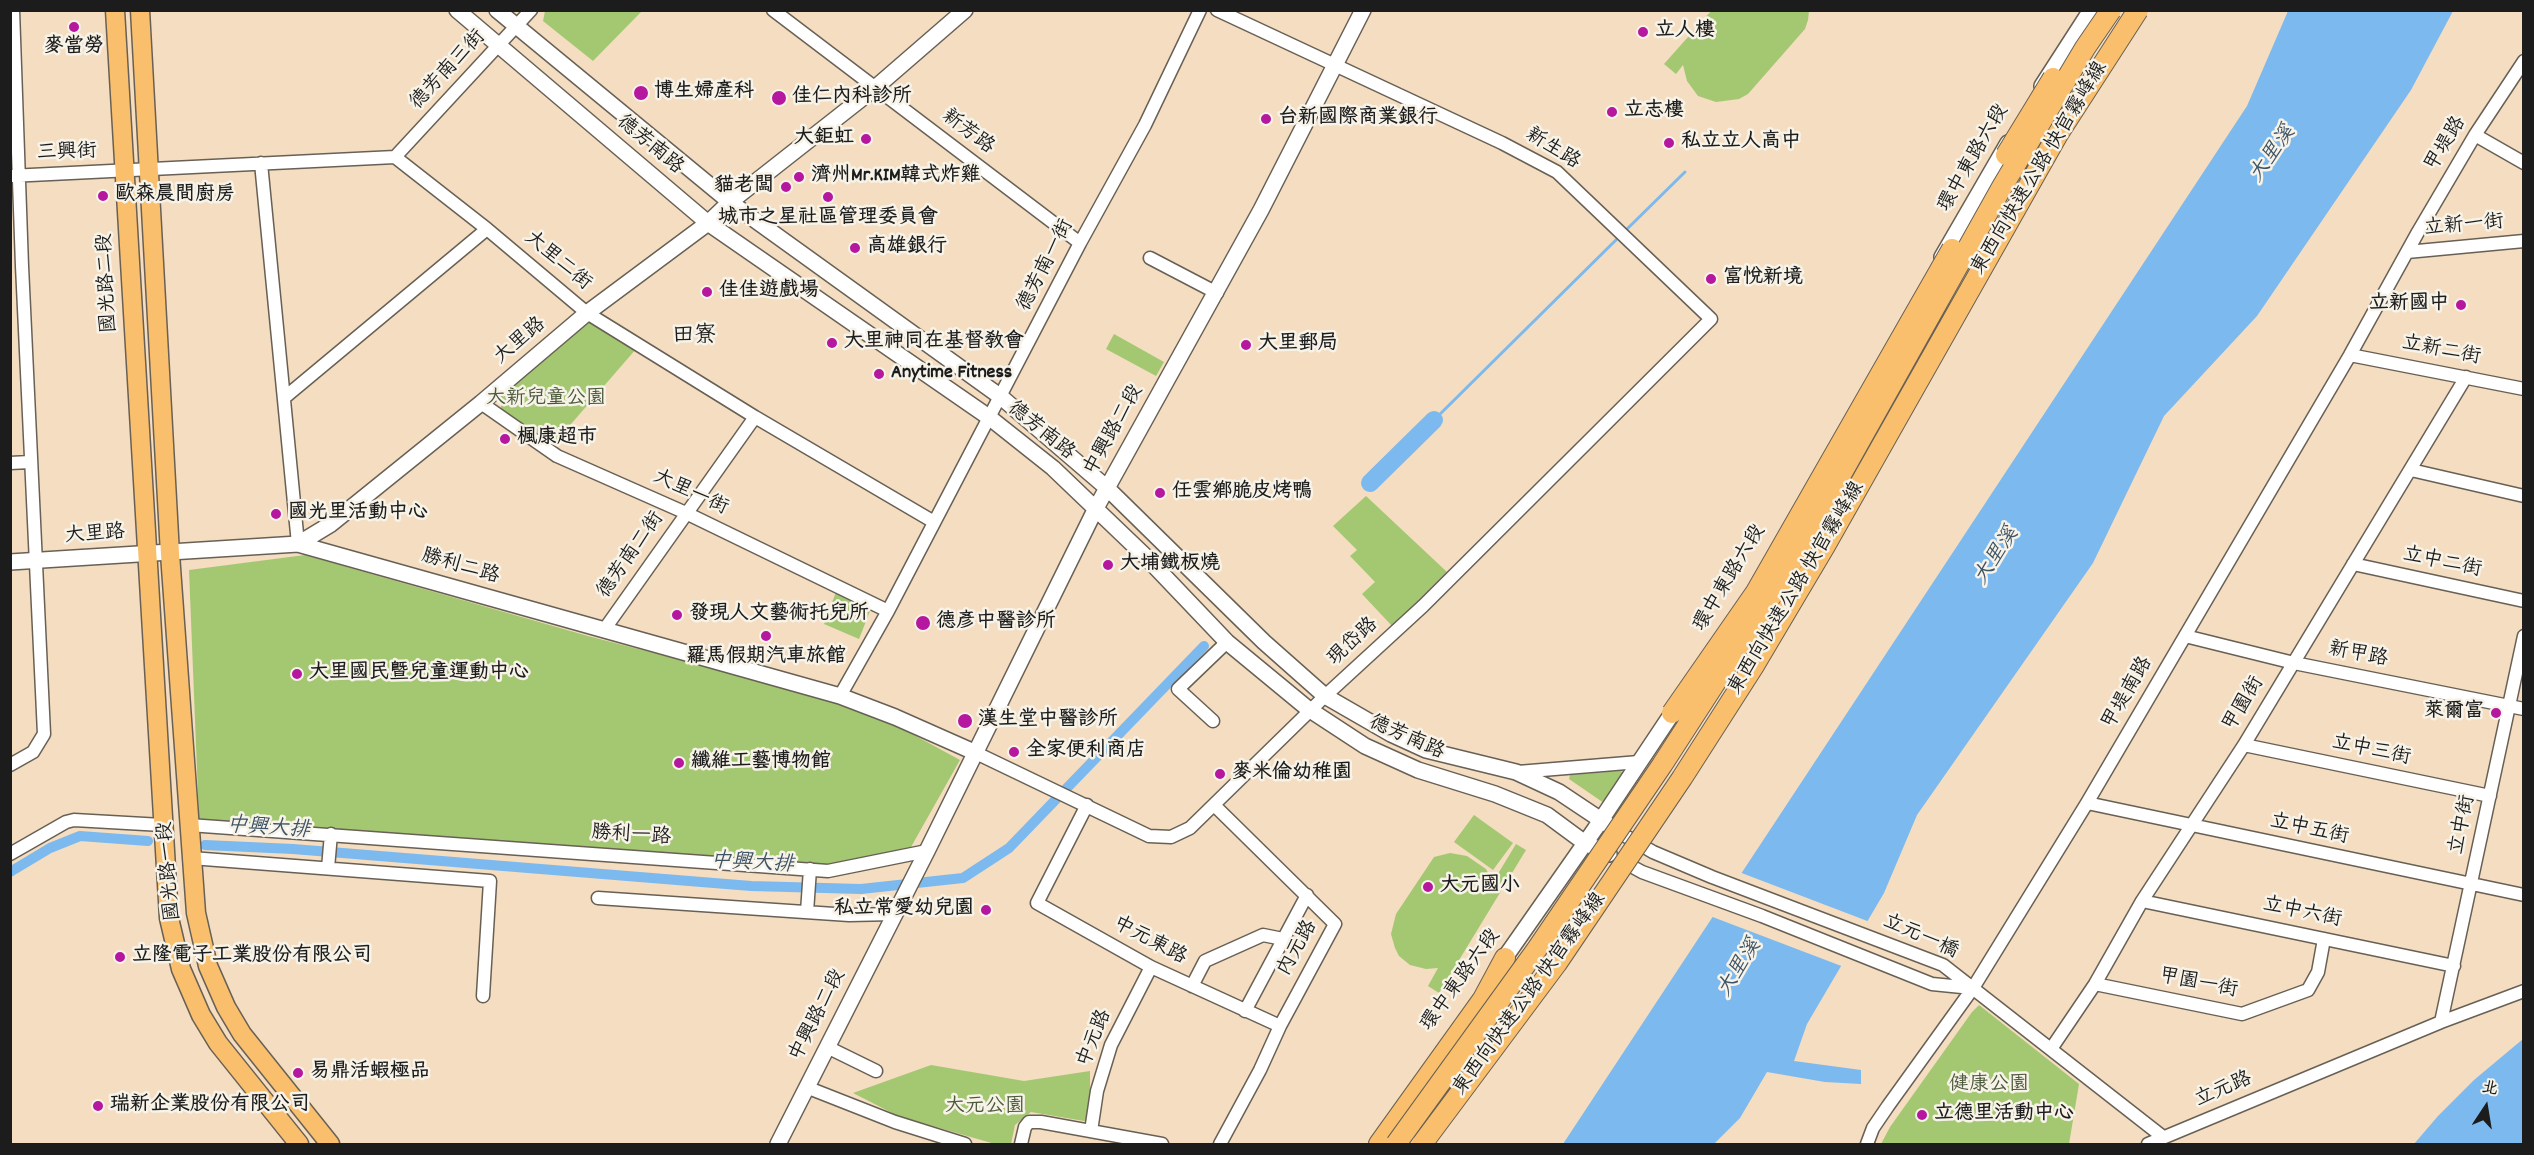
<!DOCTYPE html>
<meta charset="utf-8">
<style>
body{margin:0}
#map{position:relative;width:2534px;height:1155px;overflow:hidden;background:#f4ddc0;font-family:Dekko,"LXGW WenKai TC",sans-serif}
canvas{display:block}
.frame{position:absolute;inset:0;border:12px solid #1c1c1c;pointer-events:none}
.north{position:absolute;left:2456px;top:1077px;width:60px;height:60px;-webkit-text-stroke:4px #f7f3e8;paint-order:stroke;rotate:12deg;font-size:16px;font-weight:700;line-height:24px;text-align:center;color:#1c1c1c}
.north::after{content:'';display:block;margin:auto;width:21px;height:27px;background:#1c1c1c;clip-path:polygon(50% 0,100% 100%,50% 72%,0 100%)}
</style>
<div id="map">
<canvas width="2534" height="1155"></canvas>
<div class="frame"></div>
<div class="north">北</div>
</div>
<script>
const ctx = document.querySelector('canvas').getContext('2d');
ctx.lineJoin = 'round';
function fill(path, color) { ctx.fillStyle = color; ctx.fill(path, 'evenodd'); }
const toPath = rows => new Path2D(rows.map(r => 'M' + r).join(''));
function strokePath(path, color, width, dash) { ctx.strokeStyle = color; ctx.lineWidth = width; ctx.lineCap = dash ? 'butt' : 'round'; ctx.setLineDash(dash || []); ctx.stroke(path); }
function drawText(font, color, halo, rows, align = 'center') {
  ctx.font = font + ' Dekko,"LXGW WenKai TC",sans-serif'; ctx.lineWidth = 5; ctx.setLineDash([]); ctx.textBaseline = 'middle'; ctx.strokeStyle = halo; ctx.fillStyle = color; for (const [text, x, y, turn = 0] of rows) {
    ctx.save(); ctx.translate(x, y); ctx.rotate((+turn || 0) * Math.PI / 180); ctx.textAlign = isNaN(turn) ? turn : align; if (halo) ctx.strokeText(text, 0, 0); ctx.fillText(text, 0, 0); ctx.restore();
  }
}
fill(toPath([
 [1712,10,1809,11,1808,20,1805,29,1748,94,1739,99,1716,102,1698,96,1687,81,1683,65,1676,74,1664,64],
 [545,11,545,10,642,11,593,61,543,21],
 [587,317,636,349,552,446,501,413,501,390],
 [1114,334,1164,362,1156,376,1106,349],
 [1366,496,1447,572,1393,627,1362,594,1375,582,1350,556,1357,550,1333,526],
 [305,555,588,636,836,700,892,723,960,760,911,847,829,865,199,820,189,570],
 [836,592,872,606,859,639,824,624],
 [1620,771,1623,772,1622,774,1604,803,1569,779,1570,775],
 [1474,815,1513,843,1493,870,1454,842],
 [1516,844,1526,850,1439,993,1428,986,1438,968,1426,969,1410,965,1399,956,1395,948,1391,934,1396,914,1434,857,1450,853,1467,856,1486,869,1493,882],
 [1979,1005,2079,1084,2069,1144,1881,1144,1890,1127,1972,1012],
 [931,1065,1024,1081,1090,1071,1090,1122,1031,1112,1015,1125,1011,1144,995,1144,898,1116,853,1093]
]), '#a3c871');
fill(toPath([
 [2288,11,2453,11,2411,90,2257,316,2164,416,2093,563,1917,815,1884,893,1807,1024,1794,1061,1861,1070,1861,1084,1825,1082,1767,1072,1740,1118,1714,1144,1563,1144,2247,106],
 [2523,1039,2523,1144,2414,1144,2438,1116,2474,1080]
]), '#7cb9ee');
fill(toPath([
 [1739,872,1870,922,1844,967,1710,916]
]), '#f4ddc0');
strokePath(toPath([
 [1625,231,1685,172],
 [1434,420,1620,236]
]), '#7cb9ee', 3);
strokePath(toPath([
 [205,845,293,849,751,886,861,889,963,878,1009,848,1204,646],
 [10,872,50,848,80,836,148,841]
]), '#7cb9ee', 10);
strokePath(toPath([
 [1370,483,1434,420]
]), '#7cb9ee', 18);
const minor = toPath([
 [773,10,1080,243],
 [2475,135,2524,163],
 [395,157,531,10],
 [261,163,298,544],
 [10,176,395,157,487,229,587,313,755,417,934,522],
 [2407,252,2524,241],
 [1150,258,1217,293],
 [2350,355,2524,389],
 [284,398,487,229],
 [481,403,557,456,686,513,888,611],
 [10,463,30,462],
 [2411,470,2524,496],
 [2353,564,2524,601],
 [604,630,755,417],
 [2185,636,2294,663,2524,709],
 [840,696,888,611,1080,243,1145,125,1200,10],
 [1213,721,1178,689,1227,642],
 [2244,745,2490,796],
 [974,752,1149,836,1171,837,1190,828,1325,696,1423,606,1711,319,1557,172,1502,143,1217,10],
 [10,765,33,752,44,734,22,266,13,10],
 [1518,772,1639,762],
 [2087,803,2524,895],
 [1087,805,1037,903,1151,967,1280,1026],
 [1214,805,1335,924,1280,1026,1260,1070,1220,1144],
 [189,825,828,871,927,851],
 [1622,834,1653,852,1712,877,1943,965,2163,1137],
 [10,854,66,822,74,820,162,825],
 [191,858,490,881,483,996],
 [1620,860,1642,872,1762,916,1932,984,1972,988],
 [328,868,331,834],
 [598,898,849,915,894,914],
 [2142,901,2454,966],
 [807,912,810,869],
 [2095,984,2242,1014,2308,990,2318,972,2324,939],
 [1192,986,1205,961,1263,935,1283,939],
 [1245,1011,1307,895],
 [2441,1022,2524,636],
 [827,1047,876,1071],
 [2051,1049,2095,984,2142,901,2244,745,2466,377],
 [806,1087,895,1122,965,1144],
 [1091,1131,1097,1091,1111,1045,1151,967],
 [1021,1144,1025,1127,1029,1122,1041,1122,1162,1144],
 [1867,1144,1873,1128,1888,1106,1973,988,2087,803,2350,355,2418,232,2475,135,2524,61],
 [2148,1144,2441,1022,2524,991]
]);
const tertiary = toPath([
 [457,10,708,223,990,418,1053,468,1145,556,1227,642,1307,708,1365,746,1418,770,1495,794,1547,815,1585,843,1609,854],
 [497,10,730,202,1001,397,1107,488,1264,642,1325,696,1391,734,1426,750,1516,772,1559,792,1622,834],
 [2042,86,2091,10],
 [1942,257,2008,143],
 [1847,483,1872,438],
 [298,544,840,696,895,717,974,752],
 [10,562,298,544,331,524,481,403,587,313,708,223,730,202,875,88,965,10],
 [1499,966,1595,829,1677,706],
 [778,1144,927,851,1096,508,1261,210,1363,10]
]);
const primary = toPath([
 [115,10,169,918,181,969,201,1015,218,1043,299,1144],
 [140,10,170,554,196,913,208,966,226,1007,242,1034,330,1144]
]);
const trunk = toPath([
 [1379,1144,1483,999,1505,958]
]);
strokePath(minor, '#686055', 15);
strokePath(tertiary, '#686055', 18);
strokePath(primary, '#686055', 21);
strokePath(trunk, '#686055', 22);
strokePath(minor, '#fff', 12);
strokePath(tertiary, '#fff', 15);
strokePath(primary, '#f9bf6d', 18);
strokePath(trunk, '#f9bf6d', 20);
const trunkBridge = toPath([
 [2006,155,2053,78],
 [1672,713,1756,592,1952,249],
 [1396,1144,1537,949,1662,765,1783,578,2002,187,2085,48,2111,10],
 [1422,1144,1557,963,1682,778,1755,664,1825,546,2058,134,2138,10]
]);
strokePath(trunkBridge, '#686055', 22, []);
strokePath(trunkBridge, '#f9bf6d', 20);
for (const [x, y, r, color] of [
 [74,27,6,"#b5179e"],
 [1643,32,6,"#b5179e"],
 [641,93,8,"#b5179e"],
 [779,98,8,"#b5179e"],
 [1612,112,6,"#b5179e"],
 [1266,119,6,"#b5179e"],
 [866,139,6,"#b5179e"],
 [1669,143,6,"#b5179e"],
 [799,177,6,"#b5179e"],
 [786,187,6,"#b5179e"],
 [103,196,6,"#b5179e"],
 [828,197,6,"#b5179e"],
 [855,248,6,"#b5179e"],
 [1711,279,6,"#b5179e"],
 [707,292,6,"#b5179e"],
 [2461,305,6,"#b5179e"],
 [832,343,6,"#b5179e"],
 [1246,345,6,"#b5179e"],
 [879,374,6,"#b5179e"],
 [505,439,6,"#b5179e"],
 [1160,493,6,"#b5179e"],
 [276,514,6,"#b5179e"],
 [1108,565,6,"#b5179e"],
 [677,615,6,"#b5179e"],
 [923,623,8,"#b5179e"],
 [766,636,6,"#b5179e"],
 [297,674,6,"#b5179e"],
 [2496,713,6,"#b5179e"],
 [965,721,8,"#b5179e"],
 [1014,752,6,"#b5179e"],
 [679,763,6,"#b5179e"],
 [1220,774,6,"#b5179e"],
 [1428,887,6,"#b5179e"],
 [986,910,6,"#b5179e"],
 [120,957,6,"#b5179e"],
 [298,1073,6,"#b5179e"],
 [98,1106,6,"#b5179e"],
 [1922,1115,6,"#b5179e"]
]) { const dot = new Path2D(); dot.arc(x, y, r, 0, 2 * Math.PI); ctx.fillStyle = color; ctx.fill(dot); strokePath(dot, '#f7f3e8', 2); }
drawText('bold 20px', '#1c1c1c', '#f7f3e8', [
 ["立人樓",1655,32],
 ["麥當勞",74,48,"center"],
 ["博生婦產科",654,93],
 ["佳仁內科診所",792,98],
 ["立志樓",1624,112],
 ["台新國際商業銀行",1278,119],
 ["大鉅虹",854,139,"right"],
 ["私立立人高中",1681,143],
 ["濟州Mr.KIM韓式炸雞",811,177],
 ["貓老闆",774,187,"right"],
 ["歐森晨間廚房",115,196],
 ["城市之星社區管理委員會",828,219,"center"],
 ["高雄銀行",867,248],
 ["富悅新境",1723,279],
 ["佳佳遊戲場",719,292],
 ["立新國中",2449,305,"right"],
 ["大里神同在基督教會",844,343],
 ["大里郵局",1258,345],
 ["Anytime Fitness",891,374],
 ["楓康超市",517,439],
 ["任雲鄉脆皮烤鴨",1172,493],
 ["國光里活動中心",288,514],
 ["大埔鐵板燒",1120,565],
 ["發現人文藝術托兒所",689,615],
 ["德彥中醫診所",936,623],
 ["羅馬假期汽車旅館",766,658,"center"],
 ["大里國民暨兒童運動中心",309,674],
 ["萊爾富",2484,713,"right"],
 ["漢生堂中醫診所",978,721],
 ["全家便利商店",1026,752],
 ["纖維工藝博物館",691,763],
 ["麥米倫幼稚園",1232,774],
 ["大元國小",1440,887],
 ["私立常愛幼兒園",974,910,"right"],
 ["立隆電子工業股份有限公司",132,957],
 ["易鼎活蝦極品",310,1073],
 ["瑞新企業股份有限公司",110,1106],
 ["立德里活動中心",1934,1115]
], 'left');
drawText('20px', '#1c1c1c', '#f7f3e8', [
 ["德芳南三街",449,71,-47],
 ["新芳路",967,133,37],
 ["甲堤路",2447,145,-59],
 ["德芳南路",649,146,40],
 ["新生路",1552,150,32],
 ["三興街",67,154,-2],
 ["環中東路六段",1975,159,-60],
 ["東西向快速公路 快官霧峰線",2041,169,-59],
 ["立新一街",2464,227,-5],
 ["大里二街",557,262,40],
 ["德芳南一街",1047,266,-63],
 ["國光路二段",109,283,-93],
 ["大里路",521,342,-40],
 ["立新二街",2441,352,11],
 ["中興路二段",1115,431,-61],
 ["德芳南路",1040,432,39],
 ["大里一街",690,494,25],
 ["大里路",95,536,-4],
 ["德芳南二街",632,556,-55],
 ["立中二街",2442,564,12],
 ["勝利二路",460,568,16],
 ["環中東路六段",1731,579,-59],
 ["東西向快速公路 快官霧峰線",1798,589,-59],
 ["現岱路",1354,643,-43],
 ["新甲路",2358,656,11],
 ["甲堤南路",2129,694,-60],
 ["甲園街",2245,705,-59],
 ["德芳南路",1406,739,24],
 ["立中三街",2371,752,12],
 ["立中街",2464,825,-78],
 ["立中五街",2309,831,12],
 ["勝利一路",631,837,4],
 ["國光路一段",171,871,-95],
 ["立中六街",2302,914,12],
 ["立元一橋",1920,938,24],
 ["中元東路",1149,942,28],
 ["內元路",1299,949,-61],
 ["環中東路六段",1462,981,-54],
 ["甲園一街",2198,985,11],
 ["東西向快速公路 快官霧峰線",1531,995,-54],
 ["中興路二段",819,1016,-63],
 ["中元路",1096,1039,-68],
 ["立元路",2224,1091,-23]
]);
drawText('20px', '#4b583a', '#f7f3e8', [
 ["大新兒童公園",546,400],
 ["健康公園",1989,1086],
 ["大元公園",985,1108]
]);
drawText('italic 21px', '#3e5366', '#f7f3e8', [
 ["大里溪",2274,155,-55],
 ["大里溪",1998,557,-57],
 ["中興大排",268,830,4],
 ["中興大排",752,865,3],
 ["大里溪",1741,969,-58]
]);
drawText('22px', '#1c1c1c', '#f7f3e8', [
 ["田寮",694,338]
]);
</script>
